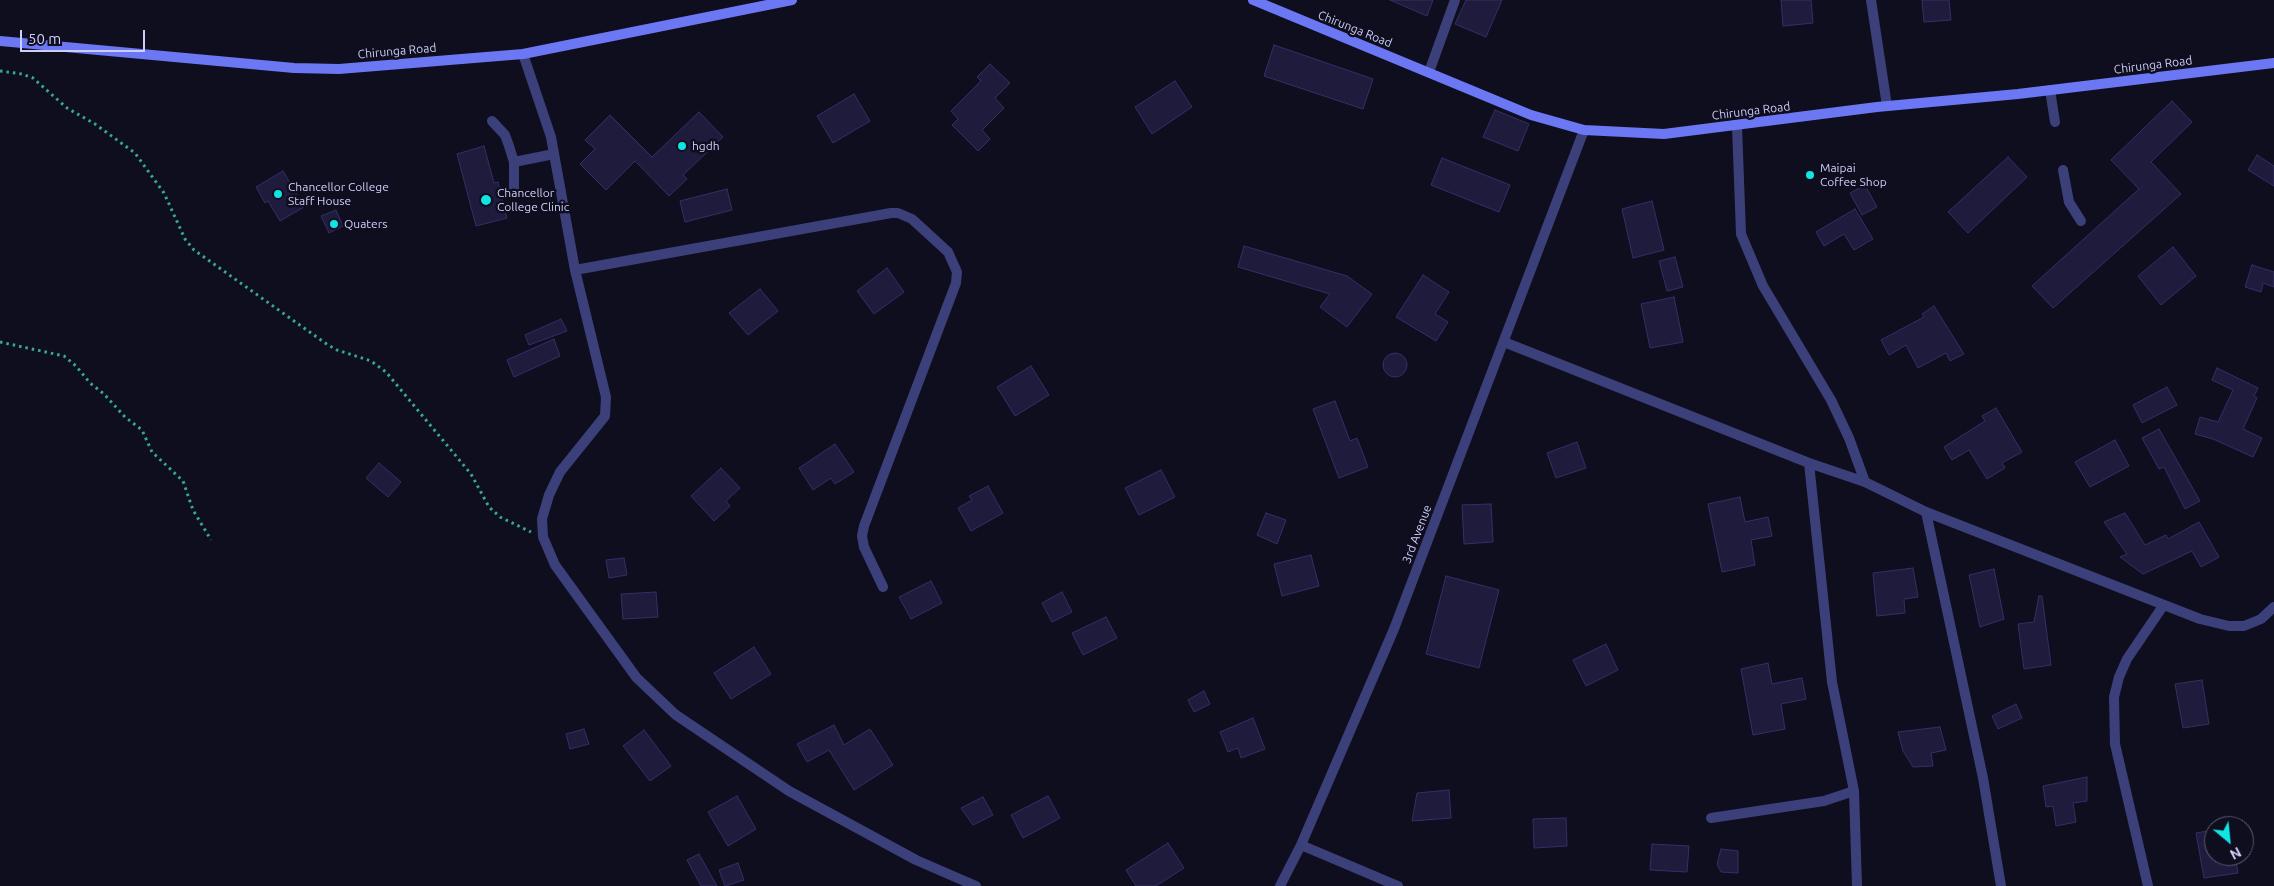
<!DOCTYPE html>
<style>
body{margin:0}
#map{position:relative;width:2274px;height:886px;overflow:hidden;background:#0f0e1e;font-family:Ubuntu,sans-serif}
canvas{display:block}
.north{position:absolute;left:2204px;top:816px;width:50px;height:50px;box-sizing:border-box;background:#0f0e1e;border:1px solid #5b5b76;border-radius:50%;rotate:152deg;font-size:14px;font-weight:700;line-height:20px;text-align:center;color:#cecefb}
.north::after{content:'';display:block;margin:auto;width:18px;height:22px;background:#11e5e3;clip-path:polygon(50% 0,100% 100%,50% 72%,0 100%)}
.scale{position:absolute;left:20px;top:30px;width:125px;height:22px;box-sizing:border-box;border:2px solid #cecefb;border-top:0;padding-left:6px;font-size:15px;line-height:18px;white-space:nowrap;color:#cecefb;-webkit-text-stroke:4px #0f0e1e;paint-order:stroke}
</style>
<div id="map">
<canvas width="2274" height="886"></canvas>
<div class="north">N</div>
<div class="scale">50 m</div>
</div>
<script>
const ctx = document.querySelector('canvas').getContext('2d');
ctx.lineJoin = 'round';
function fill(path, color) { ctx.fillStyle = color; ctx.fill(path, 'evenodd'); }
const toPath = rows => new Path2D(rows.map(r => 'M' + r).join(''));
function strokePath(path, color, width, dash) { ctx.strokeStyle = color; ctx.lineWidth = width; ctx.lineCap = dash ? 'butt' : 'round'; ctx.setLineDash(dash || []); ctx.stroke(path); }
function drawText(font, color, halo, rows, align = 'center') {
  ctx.font = font + ' Ubuntu,sans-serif'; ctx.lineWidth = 5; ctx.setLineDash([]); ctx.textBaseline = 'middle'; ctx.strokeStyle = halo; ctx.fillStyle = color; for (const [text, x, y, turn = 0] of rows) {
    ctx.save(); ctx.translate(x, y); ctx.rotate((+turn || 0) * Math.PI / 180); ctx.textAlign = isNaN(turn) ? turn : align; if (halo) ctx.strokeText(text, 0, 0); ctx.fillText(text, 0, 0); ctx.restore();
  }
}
const building = toPath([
 [1390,0,1433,0,1427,16,1390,0],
 [1466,0,1502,0,1486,37,1455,24,1466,0],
 [1781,0,1811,0,1813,23,1783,26,1781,0],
 [1922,0,1949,0,1951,20,1924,22,1922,0],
 [1274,45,1373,79,1363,109,1264,76,1274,45],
 [990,64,1010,83,995,98,1004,108,982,130,990,139,978,151,952,125,958,119,951,111,981,81,977,77,990,64],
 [1175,81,1192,107,1152,134,1135,107,1175,81],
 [854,94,870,121,833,143,817,116,854,94],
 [2172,101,2192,122,2151,162,2181,194,2053,308,2032,286,2139,189,2111,160,2172,101],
 [1495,110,1529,124,1518,151,1483,137,1495,110],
 [699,112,723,137,683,175,687,179,669,196,635,161,606,190,580,164,595,149,585,140,610,115,652,157,699,112],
 [484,146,494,183,498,182,507,218,476,226,457,154,484,146],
 [2257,155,2274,166,2274,186,2248,170,2257,155],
 [2008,157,2027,177,1968,233,1948,212,2008,157],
 [1442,158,1510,185,1499,212,1431,185,1442,158],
 [283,171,304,207,280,221,268,201,265,203,256,187,283,171],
 [1865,185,1877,207,1862,215,1850,193,1865,185],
 [727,189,732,210,685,222,680,201,727,189],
 [1652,201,1664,250,1633,258,1622,209,1652,201],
 [1855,209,1873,239,1854,250,1844,234,1824,246,1816,232,1855,209],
 [336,210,343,226,329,233,321,216,336,210],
 [1244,246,1347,276,1372,294,1347,327,1320,307,1330,294,1238,267,1244,246],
 [2173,247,2196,276,2161,305,2138,276,2173,247],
 [1675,257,1683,287,1667,291,1659,261,1675,257],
 [2252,265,2274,272,2274,287,2263,283,2261,292,2245,287,2252,265],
 [887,268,904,292,874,314,857,291,887,268],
 [1423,275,1449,292,1435,314,1448,322,1436,341,1396,317,1423,275],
 [760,289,778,311,748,335,729,313,760,289],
 [1674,297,1683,342,1650,348,1641,304,1674,297],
 [1934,306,1964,354,1950,361,1946,353,1918,368,1906,345,1889,355,1881,340,1924,317,1922,314,1934,306],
 [561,319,567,331,529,345,525,335,561,319],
 [554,339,560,356,514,377,507,360,554,339],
 '1383 365a12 12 0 1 1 24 0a12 12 0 1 1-24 0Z',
 [1031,366,1049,395,1015,416,997,387,1031,366],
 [2217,368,2258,388,2254,396,2257,398,2243,429,2262,438,2253,457,2213,439,2195,434,2200,417,2218,422,2233,390,2212,380,2217,368],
 [2167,387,2177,405,2142,423,2133,405,2167,387],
 [1335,401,1350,441,1357,438,1368,467,1339,478,1313,409,1335,401],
 [1996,408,2022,452,2002,463,2005,468,1987,479,1969,450,1952,460,1944,447,1985,421,1982,416,1996,408],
 [2159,429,2200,501,2185,509,2164,467,2159,469,2142,438,2159,429],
 [2115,440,2129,466,2090,487,2075,462,2115,440],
 [1577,442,1586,468,1556,478,1547,453,1577,442],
 [835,444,854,472,835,484,831,478,813,490,799,468,835,444],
 [379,463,401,482,388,497,366,478,379,463],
 [721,468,740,488,726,501,730,506,714,521,691,496,721,468],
 [1161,470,1175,497,1139,515,1125,488,1161,470],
 [988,486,1003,513,971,531,958,508,972,500,969,496,988,486],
 [1740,497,1745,522,1768,517,1772,536,1751,540,1755,565,1722,572,1708,504,1740,497],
 [1491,504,1493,542,1464,544,1462,505,1491,504],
 [1266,513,1286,520,1277,544,1257,535,1266,513],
 [2125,513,2145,545,2166,535,2168,539,2199,522,2219,557,2201,567,2192,551,2143,574,2120,557,2127,554,2104,522,2125,513],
 [1311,555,1319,586,1282,596,1274,564,1311,555],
 [624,558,627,575,609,578,606,560,624,558],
 [1913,568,1918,597,1904,599,1905,613,1877,616,1873,573,1913,568],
 [1994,569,2004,619,1980,627,1969,575,1994,569],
 [1446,576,1499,590,1479,668,1426,654,1446,576],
 [931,581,942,603,911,619,899,597,931,581],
 [656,592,658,617,623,619,621,594,656,592],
 [1062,592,1072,612,1052,622,1042,603,1062,592],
 [2039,596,2042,596,2051,665,2024,669,2018,624,2034,622,2039,596],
 [1106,617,1117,638,1083,655,1072,633,1106,617],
 [1606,644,1618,670,1586,686,1573,660,1606,644],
 [754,647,771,674,731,699,714,673,754,647],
 [1768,663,1772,684,1802,678,1806,699,1781,704,1785,729,1753,735,1741,669,1768,663],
 [2202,680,2209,724,2183,728,2175,684,2202,680],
 [1204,691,1210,704,1194,712,1188,700,1204,691],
 [2016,704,2022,718,1998,729,1992,716,2016,704],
 [1253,718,1265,749,1241,758,1238,748,1228,752,1220,732,1253,718],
 [834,725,844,745,870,729,893,765,854,790,829,750,807,762,797,744,834,725],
 [1940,727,1946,750,1931,753,1933,766,1913,767,1903,751,1898,732,1940,727],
 [584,729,589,744,570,749,566,734,584,729],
 [644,730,671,766,650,781,623,746,644,730],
 [2087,777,2087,801,2073,803,2076,822,2056,826,2053,806,2046,807,2043,786,2087,777],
 [1449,790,1451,818,1412,821,1417,793,1449,790],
 [737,796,756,829,728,846,708,812,737,796],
 [1048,796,1060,818,1023,838,1011,815,1048,796],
 [983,797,993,815,973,825,961,808,983,797],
 [1566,818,1567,846,1534,848,1533,819,1566,818],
 [2214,830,2214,856,2235,856,2238,873,2204,878,2196,833,2214,830],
 [1168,843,1184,868,1156,886,1136,886,1126,870,1168,843],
 [1652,844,1689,846,1687,872,1650,870,1652,844],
 [1721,849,1738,851,1738,873,1721,872,1717,864,1721,849],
 [699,854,717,886,701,886,687,860,699,854],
 [738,863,744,880,725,886,719,870,738,863]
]);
fill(building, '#1e1b3d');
strokePath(building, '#342f68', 1);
strokePath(toPath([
 [0,71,22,74,33,78,67,108,95,124,135,153,164,193,185,239,194,250,328,345,337,350,371,361,386,372,471,474,489,507,500,517,531,532],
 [0,342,64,356,76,366,90,383,104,394,125,417,142,430,152,452,183,481,193,510,211,540]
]), '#36a895', 3, [2.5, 4]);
strokePath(toPath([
 [2050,90,2055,122],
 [492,121,505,135,509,146,514,162,514,190],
 [514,162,554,154],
 [2063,170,2069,202,2081,221]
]), '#3c407a', 10);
strokePath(toPath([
 [1871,0,1887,106],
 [523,54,551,137,575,270,606,397,605,416,560,472,549,495,542,519,543,537,555,565,636,677,676,715,789,791,916,860,976,886],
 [1429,72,1455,0],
 [1737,126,1741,234,1763,286,1831,400,1849,438,1865,482],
 [575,270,891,213,898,213,912,219,948,252,957,272,956,283,864,526,862,536,864,547,883,587],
 [1504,342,1809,463,1865,482,1926,512,2200,619,2229,626,2244,626,2261,619,2274,607],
 [1809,463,1832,682,1854,791,1857,886],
 [1926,512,1983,778,2001,886],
 [1711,818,1824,801,1854,791],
 [1301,845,1398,886],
 [1280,886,1301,845,1394,629,1584,130],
 [2148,886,2115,744,2114,697,2119,677,2127,659,2163,606]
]), '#3c407a', 10);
strokePath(toPath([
 [1253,0,1531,115,1584,130,1664,134,1877,107,2018,94,2274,63],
 [0,41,294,68,339,69,523,54,792,0]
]), '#6c77f4', 10);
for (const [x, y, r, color] of [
 [682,146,5,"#11e5e3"],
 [1810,175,5,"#11e5e3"],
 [278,194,5,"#11e5e3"],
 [486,200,6,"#11e5e3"],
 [334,224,5,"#11e5e3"]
]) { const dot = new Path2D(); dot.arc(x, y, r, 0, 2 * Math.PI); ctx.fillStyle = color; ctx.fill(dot); strokePath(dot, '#0f0e1e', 2); }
drawText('12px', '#cecefb', '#0f0e1e', [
 ["Chirunga Road",1355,29,22],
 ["Chirunga Road",397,51,-5],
 ["Chirunga Road",2153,65,-7],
 ["Chirunga Road",1751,111,-7],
 ["3rd Avenue",1417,534,-69]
]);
drawText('12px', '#cecefb', '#0f0e1e', [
 ["hgdh",692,146],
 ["Maipai",1820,168],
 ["Coffee Shop",1820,182],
 ["Chancellor College",288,187],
 ["Staff House",288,201],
 ["Chancellor",497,193],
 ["College Clinic",497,207],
 ["Quaters",344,224]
], 'left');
</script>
